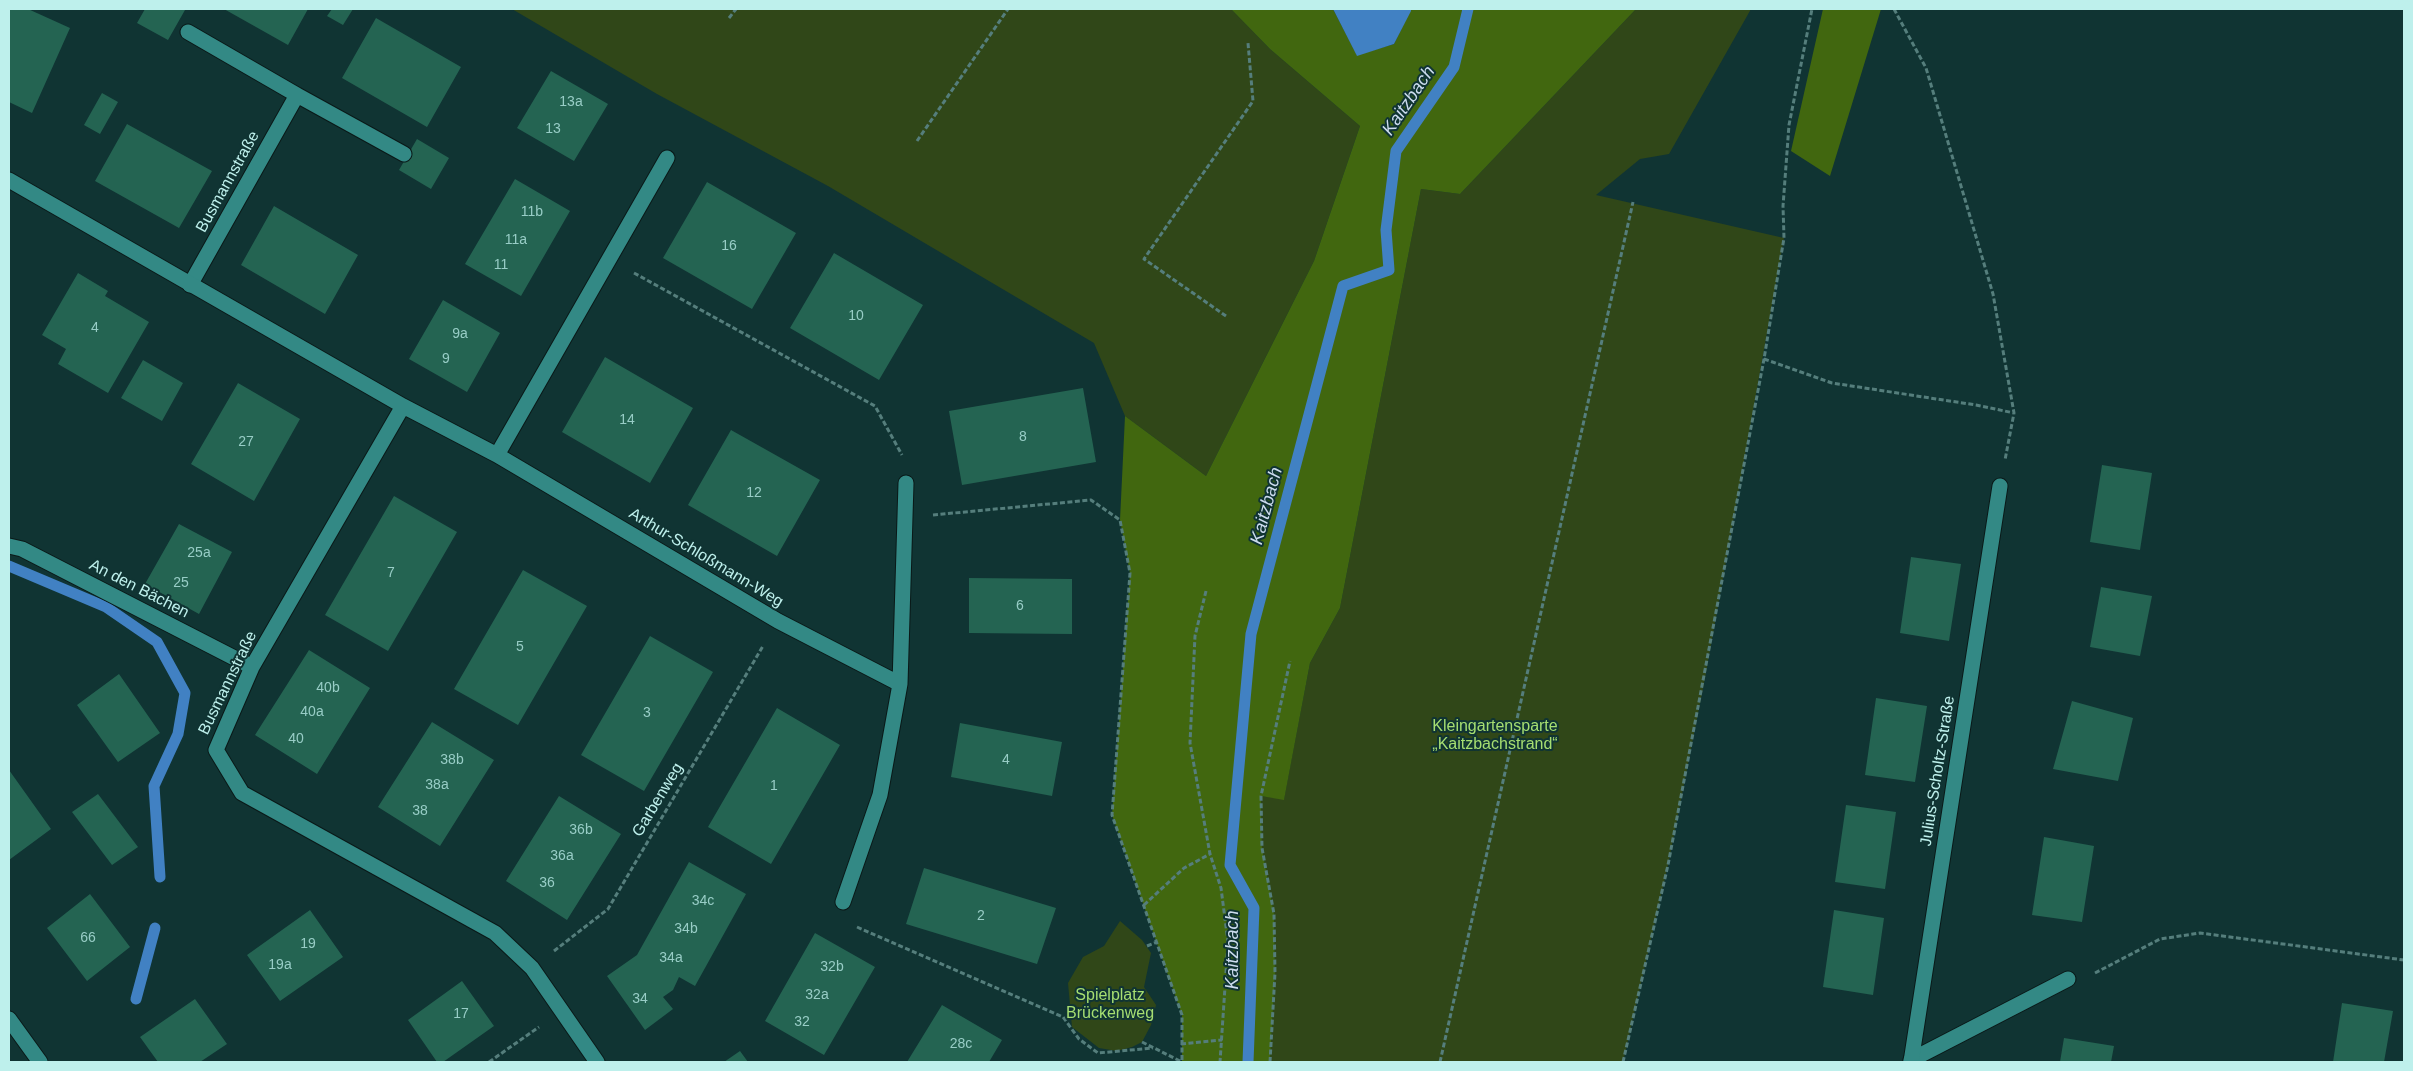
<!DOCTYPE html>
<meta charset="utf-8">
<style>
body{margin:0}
#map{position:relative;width:2413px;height:1071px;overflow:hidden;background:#103433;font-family:Helvetica,sans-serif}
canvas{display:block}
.frame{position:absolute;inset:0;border:10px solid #bef0ec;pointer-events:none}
</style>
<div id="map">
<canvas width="2413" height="1071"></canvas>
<div class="frame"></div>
</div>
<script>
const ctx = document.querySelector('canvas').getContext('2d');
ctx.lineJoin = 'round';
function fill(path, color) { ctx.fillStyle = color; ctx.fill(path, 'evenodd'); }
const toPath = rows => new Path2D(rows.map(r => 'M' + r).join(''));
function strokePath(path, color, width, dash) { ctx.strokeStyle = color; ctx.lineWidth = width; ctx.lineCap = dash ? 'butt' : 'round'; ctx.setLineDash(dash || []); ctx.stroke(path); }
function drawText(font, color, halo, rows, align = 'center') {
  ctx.font = font + ' Helvetica,sans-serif'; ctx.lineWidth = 4; ctx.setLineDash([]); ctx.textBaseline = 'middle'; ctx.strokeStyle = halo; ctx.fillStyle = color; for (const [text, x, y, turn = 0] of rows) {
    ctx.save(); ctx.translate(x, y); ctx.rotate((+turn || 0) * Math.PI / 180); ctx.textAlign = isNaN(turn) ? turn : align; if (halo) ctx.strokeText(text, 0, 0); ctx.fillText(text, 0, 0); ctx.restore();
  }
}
fill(toPath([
 [512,9,1231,9,1270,49,1360,126,1314,261,1206,476,1125,416,1094,343,828,186,657,94],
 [1636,9,1751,9,1669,154,1640,159,1596,195,1784,238,1705,678,1668,865,1623,1062,1270,1062,1275,973,1274,914,1262,848,1261,796,1284,799,1310,663,1340,608,1421,189,1460,194],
 [1120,921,1142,940,1151,953,1144,987,1156,1005,1151,1025,1142,1042,1132,1047,1117,1051,1099,1048,1072,1027,1068,983,1083,957,1104,946]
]), '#304718');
fill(toPath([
 [1231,9,1333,9,1357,55,1394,44,1411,9,1636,9,1460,194,1421,189,1340,608,1310,663,1284,800,1261,796,1262,848,1274,914,1275,973,1270,1062,1182,1062,1182,1015,1112,815,1130,573,1120,520,1125,416,1206,476,1314,261,1360,126,1270,49],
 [1823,9,1881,9,1830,176,1791,151]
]), '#41670f');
fill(toPath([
 [1333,9,1411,9,1411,11,1394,44,1357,56]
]), '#4181c3');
strokePath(toPath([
 [9,566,106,607,157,642,185,693,178,734,154,786,160,877],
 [136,999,155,928],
 [1248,1062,1254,908,1230,865,1251,634,1343,286,1389,270,1386,230,1396,151,1454,67,1468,9]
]), '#4181c3', 11);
fill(toPath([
 [9,9,28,9,70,28,32,113,9,102],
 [145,9,182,9,185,10,168,40,137,23],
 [224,9,308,9,288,45],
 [332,9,353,9,343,25,327,16],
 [376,18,461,67,427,127,342,78],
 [551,71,608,104,574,161,517,128],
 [102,93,118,102,100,134,84,125],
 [127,124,212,171,179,228,95,181],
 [417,139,449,158,431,189,399,170],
 [515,179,570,211,521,296,465,264],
 [707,182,796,233,752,309,663,258],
 [274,206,358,255,325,314,241,265],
 [834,253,923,305,879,380,790,328],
 [78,273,108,291,105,296,149,322,108,393,58,364,66,349,42,335],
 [443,300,500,333,467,392,409,359],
 [605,357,693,408,650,483,562,432],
 [143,360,183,383,162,421,121,398],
 [238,383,300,419,254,501,191,464],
 [1083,388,1096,462,962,485,949,411],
 [731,430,820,480,777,556,688,505],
 [2102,465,2152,473,2140,550,2090,542],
 [394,496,457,532,388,651,325,615],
 [179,524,232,552,199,614,145,584],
 [1911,557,1961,564,1949,641,1900,633],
 [523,570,587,606,518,725,454,689],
 [969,578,1072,579,1072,634,969,633],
 [2101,587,2152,596,2140,656,2090,647],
 [650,636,713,672,644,791,581,755],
 [309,650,370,688,317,774,255,735],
 [119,674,160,733,118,762,77,705],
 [1876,698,1927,706,1915,782,1865,775],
 [2072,701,2133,718,2118,781,2053,769],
 [777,708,840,745,771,864,708,827],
 [432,722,494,760,440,846,378,807],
 [960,723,1062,742,1052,796,951,777],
 [9,770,51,829,9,860],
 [98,794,138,847,112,865,72,812],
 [559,796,621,834,567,920,506,881],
 [1846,805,1896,812,1885,889,1835,882],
 [2044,837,2094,846,2082,922,2032,915],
 [689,862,746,894,695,986,679,977,673,990,663,997,673,1009,645,1030,607,976,637,955],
 [924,868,1056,908,1037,964,906,924],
 [90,894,130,947,87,981,47,928],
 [310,910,343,957,280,1001,247,955],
 [1834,910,1884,918,1873,995,1823,987],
 [815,933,875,967,824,1055,765,1021],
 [462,981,494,1026,443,1062,437,1062,408,1020],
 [195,999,227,1044,200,1062,158,1062,140,1037],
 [2342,1003,2393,1011,2384,1062,2333,1062],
 [942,1005,1002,1040,989,1062,907,1062],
 [2064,1038,2114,1046,2111,1062,2060,1062],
 [740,1051,748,1062,724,1062]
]), '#246452');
const lane = toPath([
 [188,32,297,95],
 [190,285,297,95,404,154],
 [1911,1060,2068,979]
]);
const street = toPath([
 [9,180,403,406,497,455,778,621,900,684],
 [403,406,252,667,216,750,242,793,495,933,532,968,597,1062],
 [497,455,667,158],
 [9,546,22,549,252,667],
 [843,902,880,795,900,684,906,483],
 [9,1019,40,1062],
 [1911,1062,2000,486]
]);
strokePath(lane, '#0a1918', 17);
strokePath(street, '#0a1918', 17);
strokePath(toPath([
 [1894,9,1926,68,1993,294,2014,413,2005,460],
 [729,18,736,9],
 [917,141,1008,9],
 [634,273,875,406,902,455],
 [1226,316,1144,259,1253,101,1248,43],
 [1764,359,1832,383,1976,405,2014,413],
 [933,515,1091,500,1120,520,1130,573,1112,815,1182,1015,1182,1062],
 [1206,591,1195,636,1190,743,1210,854,1221,888,1228,942,1220,1062],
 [1144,905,1184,868,1210,854],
 [857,927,1063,1017,1079,1039,1098,1053,1153,1048],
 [1147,946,1157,942],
 [554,951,608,909,763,646],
 [2095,973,2160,939,2200,933,2404,960],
 [1142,1042,1182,1062],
 [1181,1044,1222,1040],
 [489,1062,539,1027],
 [1270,1062,1275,973,1274,914,1262,848,1261,796,1290,661],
 [1440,1062,1633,202],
 [1623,1062,1668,865,1764,359,1784,238,1783,206,1789,125,1812,9]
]), '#557e7c', 3, [5, 2.5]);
strokePath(lane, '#338985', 15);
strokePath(street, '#338985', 15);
drawText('14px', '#98cdc6', null, [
 ["13a",571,102],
 ["13",553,129],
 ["11b",532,212],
 ["11a",516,240],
 ["16",729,246],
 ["11",501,265],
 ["10",856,316],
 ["4",95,328],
 ["9a",460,334],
 ["9",446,359],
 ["14",627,420],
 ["8",1023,437],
 ["27",246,442],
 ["12",754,493],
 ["25a",199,553],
 ["7",391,573],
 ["25",181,583],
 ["6",1020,606],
 ["5",520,647],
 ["40b",328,688],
 ["40a",312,712],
 ["3",647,713],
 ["40",296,739],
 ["38b",452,760],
 ["4",1006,760],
 ["38a",437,785],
 ["1",774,786],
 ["38",420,811],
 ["36b",581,830],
 ["36a",562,856],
 ["36",547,883],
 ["34c",703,901],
 ["2",981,916],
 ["34b",686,929],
 ["66",88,938],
 ["19",308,944],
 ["34a",671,958],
 ["19a",280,965],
 ["32b",832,967],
 ["32a",817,995],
 ["34",640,999],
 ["17",461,1014],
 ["32",802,1022],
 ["28c",961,1044]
]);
drawText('16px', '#bef0ec', '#103433', [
 ["Busmannstraße",228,182,-61],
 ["Arthur-Schloßmann-Weg",706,558,31],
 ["An den Bächen",139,589,27],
 ["Busmannstraße",228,683,-64],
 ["Julius-Scholtz-Straße",1938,771,-81],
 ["Garbenweg",658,800,-59]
]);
drawText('16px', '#a6de71', '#103433', [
 ["Kleingartensparte",1495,727],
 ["„Kaitzbachstrand“",1495,745],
 ["Spielplatz",1110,996],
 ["Brückenweg",1110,1014]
]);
drawText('italic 18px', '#ccdcee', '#103433', [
 ["Kaitzbach",1409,101,-56],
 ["Kaitzbach",1267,506,-75],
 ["Kaitzbach",1233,950,-90]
]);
</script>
